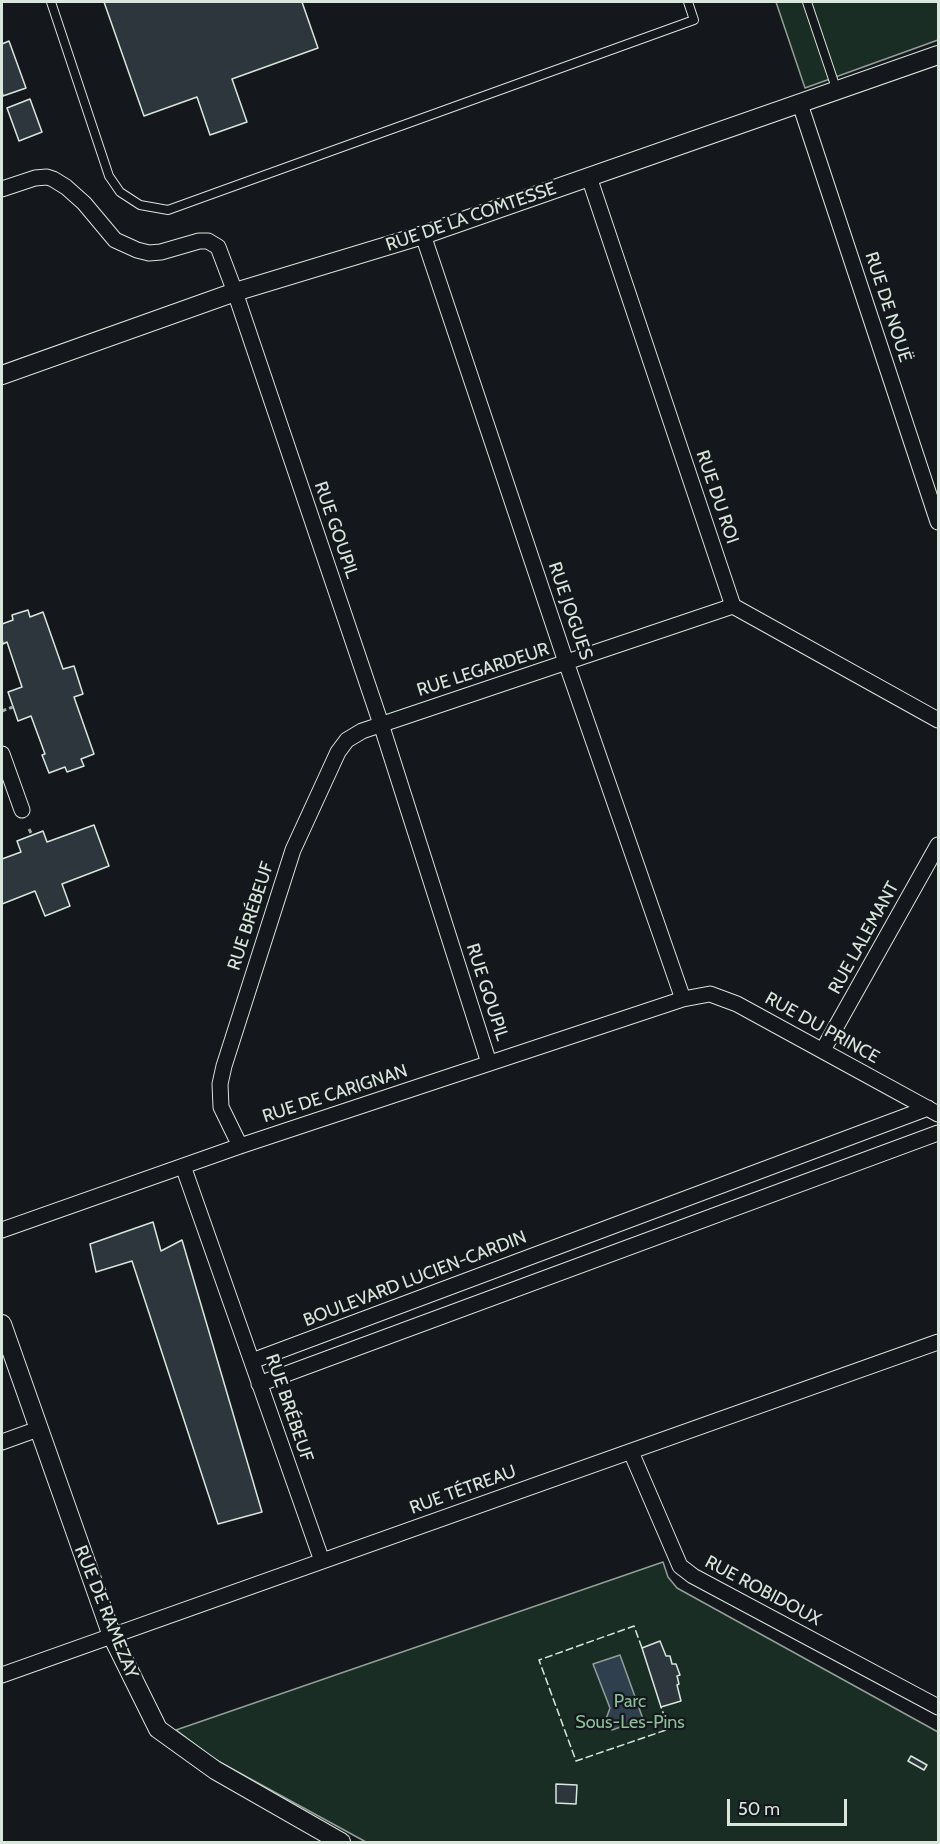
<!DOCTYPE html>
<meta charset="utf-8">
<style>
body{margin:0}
#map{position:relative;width:940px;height:1844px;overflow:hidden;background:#14181c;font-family:Cabin,sans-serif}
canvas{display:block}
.frame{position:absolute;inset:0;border:3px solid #d8e6dc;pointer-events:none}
.scale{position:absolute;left:727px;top:1799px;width:120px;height:27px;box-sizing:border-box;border:3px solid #d8e6dc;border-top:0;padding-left:8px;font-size:18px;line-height:21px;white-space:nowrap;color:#d8e6dc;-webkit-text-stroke:4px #14181c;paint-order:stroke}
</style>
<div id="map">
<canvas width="940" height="1844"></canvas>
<div class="frame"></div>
<div class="scale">50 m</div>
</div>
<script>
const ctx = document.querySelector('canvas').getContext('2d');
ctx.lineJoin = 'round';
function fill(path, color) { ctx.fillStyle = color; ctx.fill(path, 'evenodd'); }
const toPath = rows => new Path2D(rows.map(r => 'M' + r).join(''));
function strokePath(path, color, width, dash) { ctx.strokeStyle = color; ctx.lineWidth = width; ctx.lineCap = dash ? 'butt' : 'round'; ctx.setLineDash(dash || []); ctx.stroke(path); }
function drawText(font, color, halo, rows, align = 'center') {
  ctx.font = font + ' Cabin,sans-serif'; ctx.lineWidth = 4.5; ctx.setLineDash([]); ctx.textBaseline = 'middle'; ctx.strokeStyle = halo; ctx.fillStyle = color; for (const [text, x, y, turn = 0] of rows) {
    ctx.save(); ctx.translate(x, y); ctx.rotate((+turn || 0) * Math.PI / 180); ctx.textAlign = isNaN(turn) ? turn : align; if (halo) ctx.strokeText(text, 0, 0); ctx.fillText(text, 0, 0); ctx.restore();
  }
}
const green = toPath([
 [776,2,938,2,938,40,805,88,776,2],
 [663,1562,668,1577,677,1588,938,1732,938,1842,366,1842,214,1759,176,1730,663,1562]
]);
fill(green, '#1a2d24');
strokePath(green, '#939e99', 1.5);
const water = toPath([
 [620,1655,643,1719,612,1730,608,1727,605,1722,610,1708,593,1664,620,1655]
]);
fill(water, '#2f3f4d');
strokePath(water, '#939e99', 1.5);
const building = toPath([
 [104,2,302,2,318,48,232,79,247,122,210,135,197,97,144,116,104,2],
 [9,41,26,88,3,96,2,91,2,44,9,41],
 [30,99,42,132,19,141,7,108,30,99],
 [28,610,30,617,43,612,63,669,74,666,83,694,74,697,94,754,81,759,84,766,67,772,65,767,49,773,42,755,45,754,31,716,18,721,8,692,22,687,7,642,3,644,2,638,2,624,13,620,12,615,28,610],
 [94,825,109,866,62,884,70,906,45,916,35,891,2,904,2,859,21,852,17,841,43,831,47,842,94,825],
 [153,1222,161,1251,182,1240,262,1512,218,1524,132,1261,96,1272,90,1244,153,1222],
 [660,1641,666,1656,670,1656,672,1664,676,1664,680,1675,677,1676,679,1684,677,1685,681,1701,661,1707,642,1648,660,1641],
 [911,1756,927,1765,924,1770,908,1761,911,1756],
 [556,1784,577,1785,576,1804,556,1803,556,1784]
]);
fill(building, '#2c363c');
strokePath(building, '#d8e6dc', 1.5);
const service = toPath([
 [51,2,109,176,120,192,140,205,168,210,694,20,688,2],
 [807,2,837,91]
]);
const minor = toPath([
 [800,104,938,522],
 [589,177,733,606,938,720],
 [2,189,35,178,47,177,53,179,66,187,84,203,115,240,137,250,149,253,161,252,199,241,208,241,218,247,235,292,381,724,489,1063],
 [423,235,566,662,683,999],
 [2,754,22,810],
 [823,1050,938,845],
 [240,1146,221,1107,220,1084,224,1066,293,850,338,752,347,740,362,731,733,606],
 [183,1166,322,1561],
 [2,1230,240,1146,683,999,710,994,737,1004,938,1114],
 [252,1361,928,1108],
 [259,1384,938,1133],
 [2,1442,38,1429],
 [631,1452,680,1566,693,1576,938,1707],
 [2,1675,938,1342]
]);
const tertiary = toPath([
 [2,375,235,292,423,235,938,55],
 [2,1324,112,1636,158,1729,215,1770,341,1842]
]);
strokePath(service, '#d8e6dc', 10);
strokePath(minor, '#d8e6dc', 17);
strokePath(tertiary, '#d8e6dc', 20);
strokePath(toPath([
 [2,711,13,707],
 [29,829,32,835]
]), '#9da8a2', 3, [4.5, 3]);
strokePath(service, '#14181c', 8);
strokePath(minor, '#14181c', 15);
strokePath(tertiary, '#14181c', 18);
strokePath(toPath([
 [642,1648,634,1626,539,1660,576,1761,669,1729,661,1707]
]), '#d8e6dc', 1.5, [8, 3]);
drawText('18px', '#d8e6dc', '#14181c', [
 ["RUE DE LA COMTESSE",471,217,-19],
 ["RUE DE NOUË",888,307,72],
 ["RUE DU ROI",717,497,71],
 ["RUE GOUPIL",336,530,71],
 ["RUE JOGUES",570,611,71],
 ["RUE LEGARDEUR",483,670,-18],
 ["RUE BRÉBEUF",251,916,-72],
 ["RUE LALEMANT",864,938,-61],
 ["RUE GOUPIL",487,992,72],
 ["RUE DU PRINCE",822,1028,29],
 ["RUE DE CARIGNAN",335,1094,-18],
 ["BOULEVARD LUCIEN-CARDIN",415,1279,-21],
 ["RUE BRÉBEUF",289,1408,71],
 ["RUE TÉTREAU",463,1490,-20],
 ["RUE ROBIDOUX",763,1591,28],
 ["RUE DE RAMEZAY",106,1612,68]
]);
drawText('18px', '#8ac095', '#14181c', [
 ["Parc",630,1702],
 ["Sous-Les-Pins",630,1723]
]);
</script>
